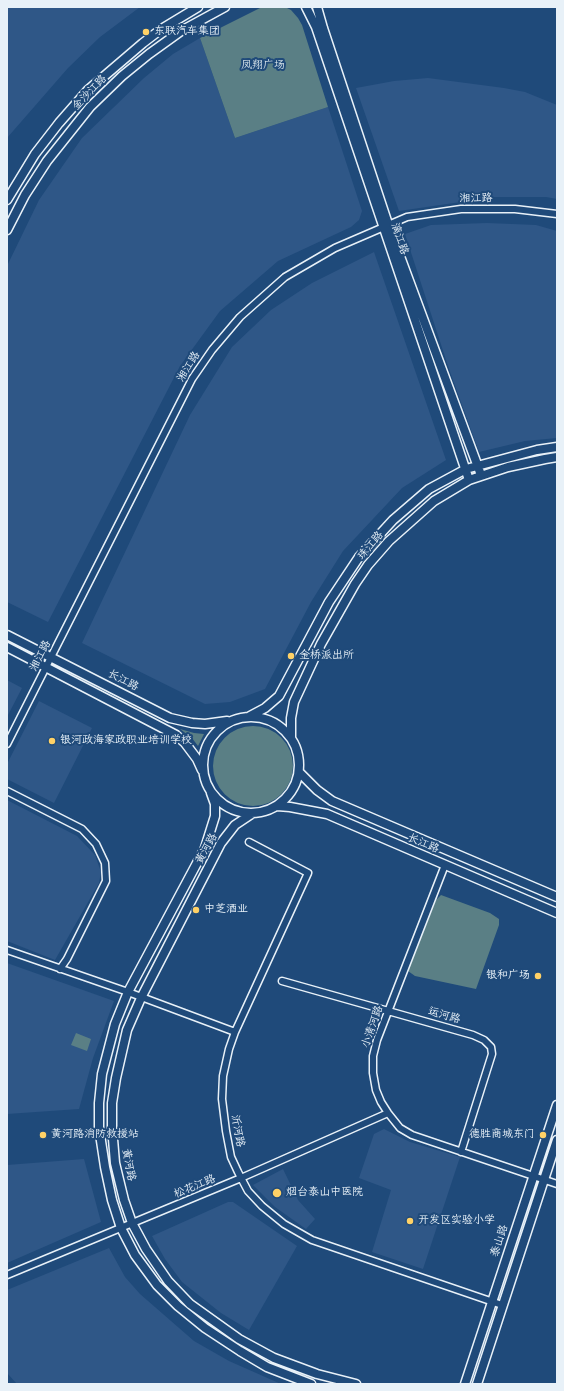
<!DOCTYPE html>
<meta charset="utf-8">
<style>
body{margin:0}
#map{position:relative;width:564px;height:1391px;overflow:hidden;background:#1f4a7a;font-family:"Architects Daughter",sans-serif}
canvas{display:block}
.frame{position:absolute;inset:0;border:8px solid #e8f1f8;pointer-events:none}
</style>
<div id="map">
<canvas width="564" height="1391"></canvas>
<div class="frame"></div>
</div>
<script>
const ctx = document.querySelector('canvas').getContext('2d');
ctx.lineJoin = 'round';
function fill(path, color) { ctx.fillStyle = color; ctx.fill(path, 'evenodd'); }
const toPath = rows => new Path2D(rows.map(r => 'M' + r).join(''));
function strokePath(path, color, width, dash) { ctx.strokeStyle = color; ctx.lineWidth = width; ctx.lineCap = dash ? 'butt' : 'round'; ctx.setLineDash(dash || []); ctx.stroke(path); }
function drawText(font, color, halo, rows, align = 'center') {
  ctx.font = font + ' "Architects Daughter","LXGW WenKai TC",sans-serif'; ctx.lineWidth = 4; ctx.setLineDash([]); ctx.textBaseline = 'middle'; ctx.strokeStyle = halo; ctx.fillStyle = color; for (const [text, x, y, turn = 0] of rows) {
    ctx.save(); ctx.translate(x, y); ctx.rotate((+turn || 0) * Math.PI / 180); ctx.textAlign = isNaN(turn) ? turn : align; if (halo) ctx.strokeText(text, 0, 0); ctx.fillText(text, 0, 0); ctx.restore();
  }
}
fill(toPath([
 [7,7,140,7,100,37,68,68,7,138],
 [200,38,235,138,328,107,362,211,359,220,351,227,278,261,220,311,180,366,48,622,7,602,7,266,39,200,82,138,144,78,173,54],
 [428,78,504,88,525,92,557,105,557,199,546,197,495,197,399,211,356,88,394,81],
 [487,223,536,225,557,231,557,438,525,441,479,452,449,369,405,234,431,225],
 [374,252,446,460,402,488,343,551,311,602,265,689,230,702,205,704,82,643,190,415,232,347,271,310,312,283],
 [7,680,22,688,7,717],
 [39,701,92,728,54,803,7,779,7,764],
 [7,800,77,836,95,855,101,872,99,883,55,960,7,941],
 [7,963,114,1001,93,1058,79,1109,7,1114],
 [384,1129,410,1142,460,1157,423,1269,372,1252,391,1190,359,1178,374,1134],
 [84,1159,101,1222,7,1263,7,1165],
 [283,1169,298,1200,315,1219,306,1229,275,1207,253,1185],
 [228,1202,233,1202,297,1246,249,1330,221,1313,182,1282,165,1259,152,1236],
 [109,1248,125,1277,140,1294,194,1341,229,1361,281,1384,17,1384,7,1373,7,1290]
]), '#2f5787');
fill(toPath([
 [262,7,285,7,291,10,298,18,302,25,328,107,235,138,200,38],
 '213 766a40 40 0 1 1 80 0a40 40 0 1 1-80 0Z',
 [180,729,194,733,204,734,198,746,192,738],
 [441,895,490,913,499,919,499,925,476,989,415,976,408,971,436,900],
 [76,1033,91,1039,87,1051,71,1045]
]), '#5a7f85');
const minor = toPath([
 [7,744,192,379,212,350,240,317,285,277,335,248,407,217,461,209,515,209,557,214],
 [7,791,82,829,96,844,105,863,106,881,67,959,60,969],
 [249,842,308,873,235,1032,229,1049,223,1076,222,1099,226,1131,231,1157,238,1172,248,1191,262,1206,284,1224,312,1240,502,1305],
 [445,865,377,1040,373,1056,373,1073,376,1090,381,1102,388,1113,400,1128,412,1135,557,1184],
 [7,950,128,992,235,1032],
 [282,981,473,1035,484,1040,491,1047,492,1054,461,1152],
 [7,1275,241,1178,388,1113]
]);
const major = toPath([
 [306,7,316,27,469,480],
 [317,7,323,28,388,224,481,475],
 [7,200,35,154,59,123,88,90,143,43,160,30,198,7],
 [7,230,25,195,47,161,90,107,122,76,149,54,181,31,225,7],
 [7,635,170,718,192,723,205,724,227,721],
 [7,647,176,735,185,743,197,759,202,770],
 [250,716,265,708,279,696,329,602,359,557,393,520,429,489,466,469,537,450,557,447],
 '203 765a48 48 0 1 1 96 0a48 48 0 1 1-96 0Z',
 [291,738,291,718,294,702,321,644,355,584,368,565,389,541,434,501,469,480,508,467,545,459,557,457],
 [299,772,317,790,332,801,557,897],
 [211,793,215,804,215,816,205,848,128,992,115,1024,102,1074,99,1103,99,1128,105,1167,112,1200,121,1228,135,1255,157,1285,178,1306,205,1328,240,1351,267,1367,311,1384],
 [277,806,290,807,327,814,557,913],
 [253,813,235,825,221,843,141,998,127,1030,116,1078,112,1103,112,1127,115,1163,124,1200,132,1223,146,1249,168,1281,190,1304,239,1339,274,1358,317,1374,356,1384],
 [465,1384,557,1105],
 [477,1384,557,1140]
]);
strokePath(minor, '#e8f1f8', 9);
strokePath(major, '#e8f1f8', 11);
strokePath(minor, '#1f4a7a', 6);
strokePath(major, '#1f4a7a', 8);
for (const [x, y, r, color] of [
 [146,32,4,"#ffd166"],
 [291,656,4,"#ffd166"],
 [52,741,4,"#ffd166"],
 [196,910,4,"#ffd166"],
 [538,976,4,"#ffd166"],
 [43,1135,4,"#ffd166"],
 [543,1135,4,"#ffd166"],
 [277,1193,5,"#ffd166"],
 [410,1221,4,"#ffd166"]
]) { const dot = new Path2D(); dot.arc(x, y, r, 0, 2 * Math.PI); ctx.fillStyle = color; ctx.fill(dot); strokePath(dot, '#1f4a7a', 1.5); }
drawText('11px', '#e8f1f8', '#1f4a7a', [
 ["东联汽车集团",154,32],
 ["金桥派出所",299,656],
 ["银河政海家政职业培训学校",60,741],
 ["中芝酒业",204,910],
 ["银和广场",530,976,"right"],
 ["黄河路消防救援站",51,1135],
 ["德胜商城东门",535,1135,"right"],
 ["烟台泰山中医院",286,1193],
 ["开发区实验小学",418,1221]
], 'left');
drawText('11px', '#d3e0e7', '#1f4a7a', [
 ["凤翔广场",263,66]
]);
drawText('11px', '#e8f1f8', '#1f4a7a', [
 ["金沙江路",90,93,-46],
 ["湘江路",476,199,-1],
 ["漓江路",399,239,71],
 ["湘江路",189,367,-58],
 ["珠江路",371,546,-49],
 ["湘江路",41,656,-63],
 ["长江路",123,681,27],
 ["长江路",423,844,23],
 ["黄河路",207,849,-61],
 ["运河路",444,1016,16],
 ["小清河路",373,1027,-71],
 ["沂河路",237,1131,80],
 ["黄河路",128,1165,80],
 ["松花江路",195,1187,-22],
 ["泰山路",500,1241,-72]
]);
</script>
